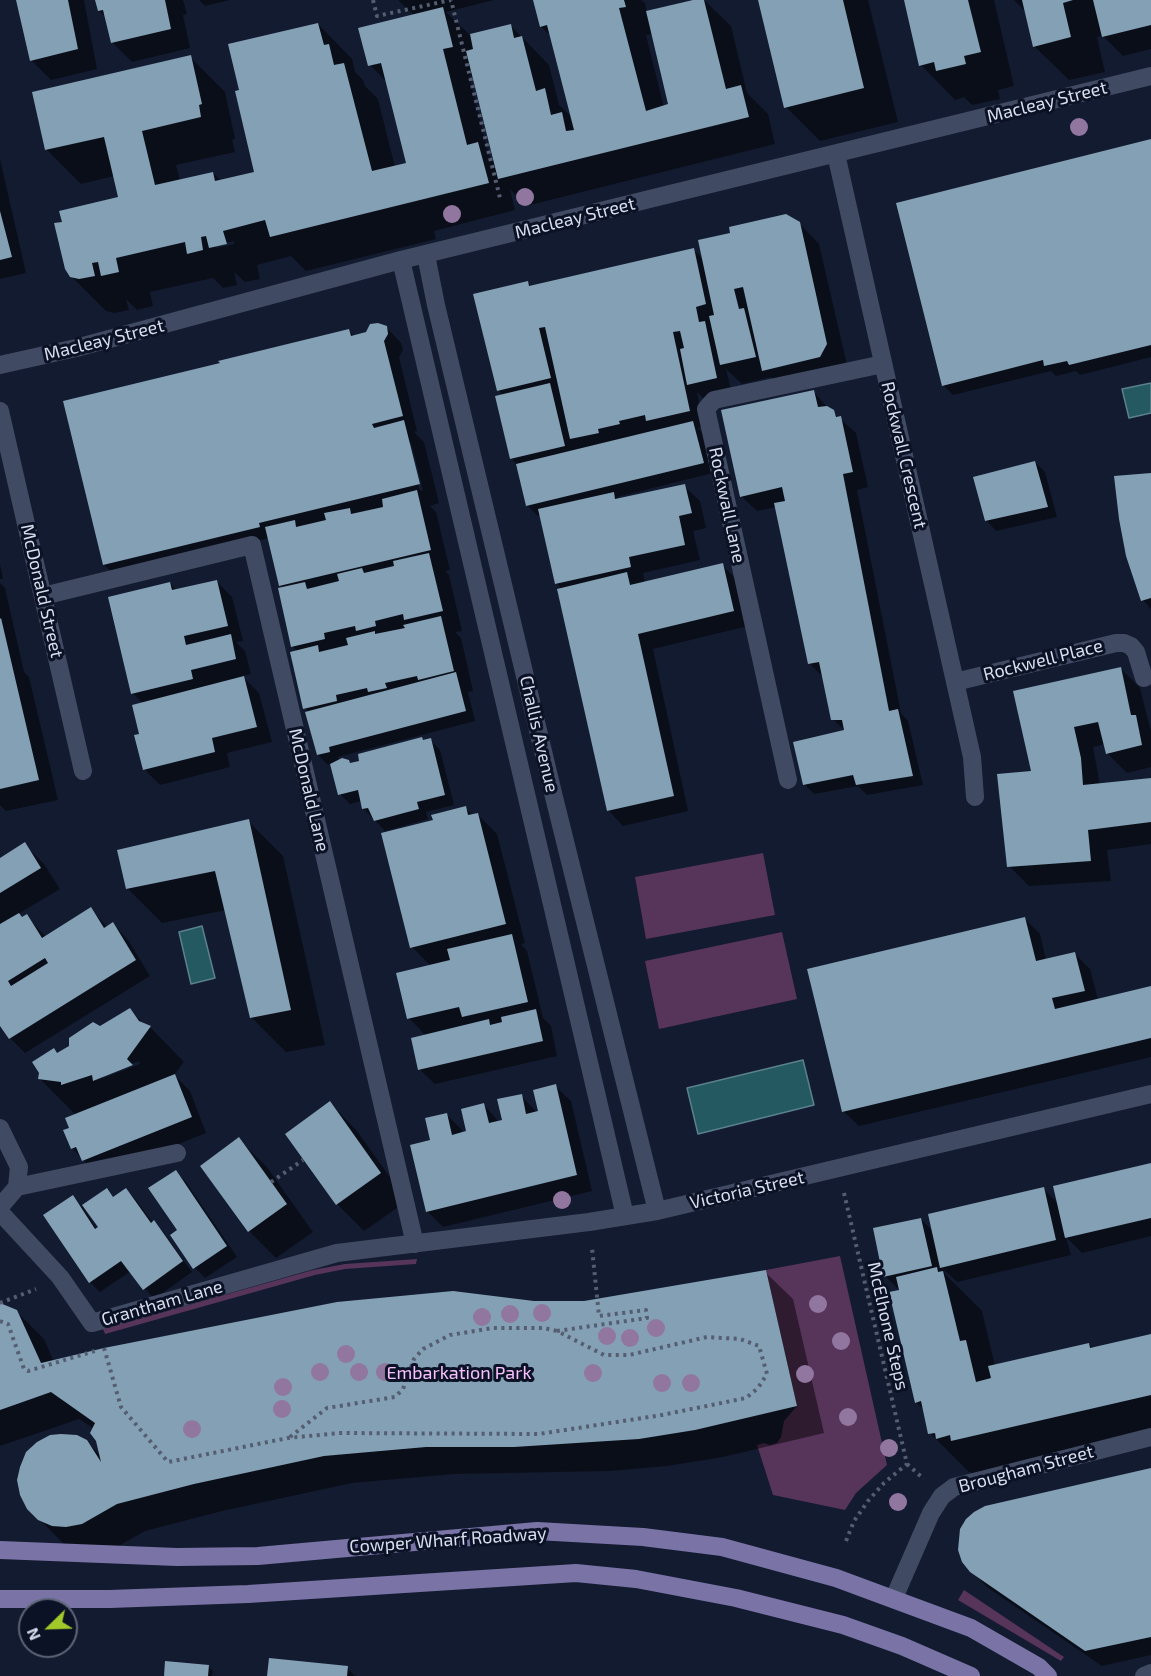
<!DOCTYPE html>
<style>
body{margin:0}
#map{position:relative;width:1151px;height:1676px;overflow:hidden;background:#131b30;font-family:"Exo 2",sans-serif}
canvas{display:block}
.north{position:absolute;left:18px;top:1598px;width:60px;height:60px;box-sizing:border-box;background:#0b1226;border:2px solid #5d6476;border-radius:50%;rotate:247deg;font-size:16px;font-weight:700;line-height:24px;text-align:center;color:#d8deed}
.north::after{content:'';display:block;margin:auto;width:21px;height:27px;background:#a1c92a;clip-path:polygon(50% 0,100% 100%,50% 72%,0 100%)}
</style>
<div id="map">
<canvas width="1151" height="1676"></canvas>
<div class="north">N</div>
</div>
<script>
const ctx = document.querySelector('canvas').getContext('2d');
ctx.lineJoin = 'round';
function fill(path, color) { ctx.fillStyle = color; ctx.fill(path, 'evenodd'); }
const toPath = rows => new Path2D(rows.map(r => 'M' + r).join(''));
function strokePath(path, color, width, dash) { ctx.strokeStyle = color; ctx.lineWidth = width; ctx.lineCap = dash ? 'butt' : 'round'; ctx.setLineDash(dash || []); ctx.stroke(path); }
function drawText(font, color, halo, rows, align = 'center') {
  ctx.font = font + ' "Exo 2",sans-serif'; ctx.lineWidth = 6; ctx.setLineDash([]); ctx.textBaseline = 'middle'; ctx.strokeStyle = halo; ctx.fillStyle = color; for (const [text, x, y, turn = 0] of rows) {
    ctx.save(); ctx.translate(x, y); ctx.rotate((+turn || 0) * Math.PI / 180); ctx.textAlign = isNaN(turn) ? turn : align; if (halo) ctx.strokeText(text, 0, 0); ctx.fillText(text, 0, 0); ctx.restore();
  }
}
fill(toPath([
 [763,853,775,915,646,939,635,877],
 [782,932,797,999,659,1029,645,961],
 [840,1256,887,1465,856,1493,845,1510,773,1495,757,1445,764,1443,770,1445,777,1443,781,1437,784,1421,797,1406,766,1270],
 [417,1259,416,1264,345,1269,315,1275,105,1334,103,1329,313,1270,345,1264],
 [964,1590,1064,1657,1061,1661,958,1600]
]), '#57345a');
const water = toPath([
 [1151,383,1151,413,1129,418,1122,389,1151,383],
 [202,926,215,978,191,984,179,932,202,926],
 [803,1060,814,1105,698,1134,687,1088,803,1060]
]);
fill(water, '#245962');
strokePath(water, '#5a818c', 1.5);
fill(toPath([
 [17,0,84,0,97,69,51,80,31,60],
 [97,0,183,0,187,14,183,15,190,48,132,62,112,42,107,18,99,11],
 [199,0,230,0,205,6],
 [398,0,494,0,446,12,470,35,511,26,549,65,559,105,573,118,552,37,541,27,534,0,641,0,645,3,647,12,704,0,731,26,747,93,768,114,775,144,526,206,510,189,515,210,434,231,436,239,306,271,291,256,257,265,260,279,245,282,234,272,237,285,223,288,213,278,150,292,153,306,137,310,126,299,129,310,115,313,106,311,71,276,64,223,119,198,114,176,81,184,47,150,34,93,190,57,225,92,235,139,232,140,235,152,176,165,180,181,213,173,221,181,256,173,241,91,318,24,352,59,355,72,363,80,365,86,378,99,395,167,408,164,388,83,370,65,414,15],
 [653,34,670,105,664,107,646,35],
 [474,75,495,161,489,156,469,76],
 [234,241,234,244,216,248,214,246],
 [759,0,868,0,898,122,820,141,786,107],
 [905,0,994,0,1014,86,998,90,1000,99,972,105,964,97,955,100,921,65],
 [1014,0,1151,0,1151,49,1123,56,1103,36,1097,37,1105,72,1069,80,1034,46,1026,12],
 [1151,141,1151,357,1080,375,1076,371,1056,376,1051,371,953,395,943,385],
 [0,159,26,273,0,279],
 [799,223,819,244,847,365,783,390,771,377,742,384,726,369,732,393,704,399,697,392,704,427,698,428,703,433,713,473,617,497,620,500,684,486,700,501,706,528,693,531,700,560,643,573,645,583,722,565,737,580,748,626,653,649,688,811,623,826,608,810,562,589,557,584,541,515,538,516,528,506,518,466,511,458,503,395,498,390,528,283,532,287,694,250,704,260],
 [386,327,401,343,403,350,399,357,417,431,414,432,424,442,439,503,430,506,436,512,450,570,445,571,449,575,462,631,455,632,461,638,473,691,468,692,475,721,338,757,339,761,349,761,352,764,430,740,440,750,454,805,426,812,428,819,385,831,364,809,362,801,350,804,340,794,332,764,328,765,318,755,309,712,305,708,298,652,292,646,284,588,280,585,269,538,115,575,104,565,221,364,349,331,354,336],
 [408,443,411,443,423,490,420,491],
 [813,391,829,409,856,433,868,487,857,490,901,713,908,721,923,785,867,795,858,786,814,794,804,784,845,731,833,719,824,678,810,664,776,507,757,511,741,496],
 [1035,462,1045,472,1057,517,996,531,986,520],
 [1151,474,1151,609,1143,600],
 [0,564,3,579,0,579],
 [216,581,232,597,243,641,236,642,245,651,251,674,242,676,259,693,272,742,227,753,230,767,160,785,144,769,141,735,143,703,132,693,170,583,177,591],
 [0,583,5,588,24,672,29,677,58,800,6,811,0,805],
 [1120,668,1140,688,1151,732,1151,767,1127,773,1107,753,1105,744,1093,747,1100,785,1151,779,1151,844,1107,850,1111,881,1029,886,1009,866,1033,772],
 [465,808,473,815,477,814,497,834,525,943,521,944,527,951,543,1018,551,1026,557,1056,435,1084,419,1069,426,1036,409,1018,431,966,412,947,434,822],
 [248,821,283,856,325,1045,286,1052,252,1018,226,910,162,923,127,888],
 [24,844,44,864,60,889,18,914,22,918,26,916,46,937,91,909,108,928,113,924,128,940,150,976,25,1053,10,1038,0,1022,0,859],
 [1024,918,1040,934,1046,960,1075,954,1090,969,1098,1000,1151,987,1151,1057,859,1126,843,1111],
 [130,1010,145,1025,150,1027,184,1062,174,1075,190,1091,206,1133,99,1176,72,1148,71,1129,76,1115,40,1079,58,1054],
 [139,1061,140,1064,103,1078,103,1075],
 [555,1086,571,1101,592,1191,443,1227,427,1211,432,1141,446,1114,462,1130,462,1133,468,1132,484,1105,499,1122,504,1121,521,1095,537,1113],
 [330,1103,357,1131,407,1201,364,1231,337,1204],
 [238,1139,266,1166,313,1232,276,1258,249,1231],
 [1151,1164,1151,1236,1082,1253,1066,1237,1071,1255,957,1282,943,1269,946,1275,982,1311,995,1366,1089,1344,1094,1349,1151,1336,1151,1442,976,1477,971,1472,969,1472,930,1433,924,1410,916,1402,900,1291,885,1276,921,1219,933,1232,1043,1189,1059,1204],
 [176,1172,186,1182,237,1257,205,1278,195,1268,172,1235,179,1230],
 [107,1190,114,1198,126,1190,136,1200,153,1223,164,1233,192,1272,154,1299,131,1271,100,1292,90,1282,72,1197,83,1208,97,1229,100,1227],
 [765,1272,793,1299,824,1433,723,1457,667,1466,610,1471,454,1474,352,1483,222,1511,145,1531,110,1551,67,1547,28,1508,86,1441,101,1456,94,1429,79,1419,0,1446,0,1303,16,1311,44,1339,54,1362,534,1303,585,1302],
 [1151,1470,1151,1655,1102,1666,987,1587,971,1571],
 [208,1666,213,1671,212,1676,165,1676],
 [347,1668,355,1676,269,1676]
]), '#0007');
fill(toPath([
 [16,0,68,0,78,49,30,61],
 [95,0,165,0,171,29,111,43,103,10,98,11],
 [533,0,624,0,626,7,619,8,646,111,668,104,646,11,693,0,704,0,726,89,741,85,749,117,498,179,466,51,473,49,470,34,511,24,514,38,522,36,536,91,545,88,551,115,562,112,566,131,574,130,547,25,540,27],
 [758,0,843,0,864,88,784,108],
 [904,0,968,0,981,52,964,56,966,64,936,71,934,62,919,66],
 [1022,0,1073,0,1063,3,1071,37,1033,47],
 [1093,0,1151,0,1151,25,1102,37],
 [443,7,453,47,443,49,467,145,478,142,489,183,270,237,265,220,223,231,227,244,209,248,206,236,201,237,203,250,187,254,185,242,116,258,119,272,101,276,98,262,92,263,95,276,79,279,70,277,65,269,54,223,62,222,59,211,118,197,104,137,45,150,32,92,191,55,202,104,199,105,201,117,142,131,155,185,213,172,215,181,254,172,235,91,239,90,228,44,318,23,324,45,329,44,334,65,344,63,372,171,406,163,381,63,368,66,358,28],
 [1151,139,1151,345,1069,365,1067,361,1044,366,1043,360,942,386,896,203],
 [0,211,12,257,0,260],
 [786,214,800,222,827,344,820,357,762,371,743,287,734,289,739,309,744,308,756,357,720,365,709,316,714,315,698,240,730,233,729,227],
 [694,248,706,304,696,307,699,322,705,321,717,378,687,385,680,349,684,348,680,331,673,332,690,411,646,421,645,415,619,421,620,424,598,429,599,433,570,439,545,327,539,328,551,378,497,391,473,294,528,281,529,286],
 [378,323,387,326,388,334,384,341,403,416,372,424,374,428,404,420,420,484,259,523,260,527,103,565,63,401,220,363,218,361,349,329,351,336,366,332,370,324],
 [550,383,565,446,510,459,495,396],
 [814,390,818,407,827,406,834,410,836,417,841,416,853,472,843,474,889,711,898,709,913,776,856,785,853,775,803,785,793,742,844,730,842,720,831,720,819,662,808,664,774,503,785,501,782,487,740,497,721,410],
 [693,421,704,463,526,506,516,464],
 [1035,461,1048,507,985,521,973,477],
 [1151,473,1151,598,1141,601,1126,556,1119,519,1114,476],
 [685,484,692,513,679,516,685,545,629,557,631,567,555,584,538,509,614,492,615,499],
 [417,490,431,550,279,586,265,527,295,520,296,527,326,520,324,513,350,508,351,514,383,507,382,499],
 [429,553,443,611,404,620,403,614,375,621,376,626,356,631,355,626,324,633,325,639,291,647,278,588,305,582,307,589,339,581,337,574,362,568,364,573,394,566,393,561],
 [723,563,734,611,638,634,674,796,607,811,557,589,627,572,630,585],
 [217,580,228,626,184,636,186,645,231,634,236,659,191,670,193,679,131,694,108,597,170,582,172,590],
 [441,616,454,671,418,680,417,676,385,683,387,688,368,692,367,688,336,695,337,701,303,709,290,652,318,645,319,652,348,645,346,638,375,631,375,634,405,628,403,625],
 [1,618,39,780,0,789,0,619],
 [1121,667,1131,715,1136,715,1142,745,1106,754,1098,722,1074,727,1081,758,1083,785,1151,778,1151,822,1088,830,1091,861,1007,867,997,774,1031,771,1013,691],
 [456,672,466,711,329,747,330,752,317,755,305,712],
 [244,676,257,727,212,738,215,752,143,770,134,735,139,734,132,705],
 [422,737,423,740,431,738,445,795,417,802,419,809,374,821,368,808,362,809,358,790,338,795,330,764,342,758,349,760,350,763,359,761,358,754],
 [466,806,468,815,478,813,506,924,410,948,381,833,433,820,431,815],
 [249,819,291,1010,250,1018,215,871,126,889,117,850],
 [25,842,41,868,0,893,0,858],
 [91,907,104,928,113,922,136,960,9,1039,0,1026,0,924,19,913,22,917,27,914,42,938],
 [45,958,48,963,11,986,8,981],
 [1025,917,1036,961,1075,952,1085,991,1052,998,1055,1009,1151,986,1151,1038,842,1112,807,969],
 [512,934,528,1002,462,1017,459,1007,407,1019,396,973,450,960,447,949],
 [130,1008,139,1021,151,1026,127,1059,133,1065,93,1081,92,1075,61,1085,61,1082,38,1079,39,1073,32,1062,54,1048,57,1053,69,1046,69,1038,93,1022,100,1026],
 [536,1009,543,1041,418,1070,411,1038,489,1019,490,1025,502,1022,501,1017],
 [175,1074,192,1117,82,1161,76,1147,71,1149,63,1130,69,1128,65,1118],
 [556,1084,577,1175,426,1212,410,1145,430,1140,425,1118,447,1113,452,1135,466,1131,461,1109,484,1103,489,1123,502,1120,497,1099,522,1094,526,1114,538,1111,533,1090],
 [330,1101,381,1173,336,1205,285,1134],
 [239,1137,287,1204,248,1232,200,1166],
 [1151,1163,1151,1218,1065,1238,1053,1186],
 [176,1170,227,1246,193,1269,170,1235,177,1230,148,1188],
 [1044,1187,1056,1240,940,1268,928,1214],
 [107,1188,113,1197,126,1188,151,1223,154,1220,183,1261,143,1290,121,1261,89,1283,43,1215,73,1195,95,1229,98,1227,82,1205],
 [921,1218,932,1266,883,1277,873,1228],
 [937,1267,938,1272,943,1271,960,1341,966,1340,976,1382,991,1378,988,1366,1089,1343,1090,1348,1151,1334,1151,1395,951,1441,950,1435,936,1439,935,1433,928,1434,921,1401,915,1403,889,1292,899,1290,896,1277],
 [766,1270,797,1406,695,1430,639,1439,514,1447,426,1447,324,1456,194,1484,117,1504,82,1524,66,1527,52,1526,38,1520,27,1509,20,1495,17,1480,20,1467,26,1452,37,1442,50,1435,61,1434,77,1435,87,1440,101,1462,96,1441,90,1433,95,1423,51,1392,0,1410,0,1303,17,1310,41,1363,104,1348,337,1302,453,1291,534,1301,584,1301],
 [1151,1468,1151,1637,1085,1651,970,1572,962,1562,958,1550,960,1529,966,1519,974,1512,985,1506],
 [269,1658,348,1666,347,1676,267,1676],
 [165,1661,209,1665,208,1676,164,1676]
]), '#84a0b4');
strokePath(toPath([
 [373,0,377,16,451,0,500,198],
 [271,1182,303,1160],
 [844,1193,907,1464,884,1483,868,1501,854,1521,846,1541],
 [0,1303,36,1289],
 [0,1321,8,1324,24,1369,28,1371,98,1350],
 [104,1348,121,1407,168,1462,288,1438,339,1433,539,1434,662,1415,746,1398,758,1388,767,1374,759,1346,740,1339,707,1337,629,1355,604,1355,557,1331,647,1318,646,1310,599,1316,592,1248],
 [290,1437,327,1408,395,1397,403,1389,414,1359,423,1349,450,1335,493,1328,544,1328,557,1331],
 [907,1464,924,1479]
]), '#555d70', 4, [3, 4.5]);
strokePath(toPath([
 [836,154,972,757,975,797],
 [426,255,436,305,554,797,657,1211],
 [401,260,625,1216],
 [0,365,76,348,401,260,1151,76],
 [0,411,83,771],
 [43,596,252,545,415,1244],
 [955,682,1116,643,1124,643,1131,646,1136,652,1144,678],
 [788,780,706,409,714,400,883,364],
 [0,1128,19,1167,17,1187,0,1207],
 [17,1187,177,1153],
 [0,1212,60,1277,92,1323,337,1253,589,1222,657,1211,1151,1094],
 [894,1598,931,1513,942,1496,954,1487,1151,1437],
 [1144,1676,1151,1673]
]), '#404a62', 18);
strokePath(toPath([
 [0,1550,177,1557,258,1556,537,1531,643,1537,722,1547,836,1578,971,1628,1039,1667,1048,1676],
 [0,1599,110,1599,248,1594,576,1573,636,1579,736,1598,843,1625,902,1646,971,1676]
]), '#7a73a6', 18);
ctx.fillStyle = '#9176a0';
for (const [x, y] of [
 [1079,127],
 [525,197],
 [452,214],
 [562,1200],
 [818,1304],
 [542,1313],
 [510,1314],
 [482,1317],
 [656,1328],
 [607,1336],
 [630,1338],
 [841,1341],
 [346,1354],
 [320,1372],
 [359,1372],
 [385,1372],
 [593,1373],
 [805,1374],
 [662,1383],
 [691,1383],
 [283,1387],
 [282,1409],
 [848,1417],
 [192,1429],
 [889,1448],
 [898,1502]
]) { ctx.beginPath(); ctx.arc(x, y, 9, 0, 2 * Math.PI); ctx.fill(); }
drawText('18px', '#d8deed', '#0b1226', [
 ["Macleay Street",1047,102,-14],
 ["Macleay Street",575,218,-14],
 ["Macleay Street",104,340,-14],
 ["Rockwall Crescent",904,455,77],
 ["Rockwall Lane",727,505,78],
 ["McDonald Street",42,591,77],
 ["Rockwell Place",1043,660,-14],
 ["Challis Avenue",539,734,77],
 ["McDonald Lane",309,790,77],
 ["Victoria Street",747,1190,-13],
 ["Grantham Lane",162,1303,-16],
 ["McElhone Steps",888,1326,77],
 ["Brougham Street",1026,1469,-15],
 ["Cowper Wharf Roadway",448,1540,-4]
]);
drawText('18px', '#f8c0fc', '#0b1226', [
 ["Embarkation Park",459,1373]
]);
</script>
